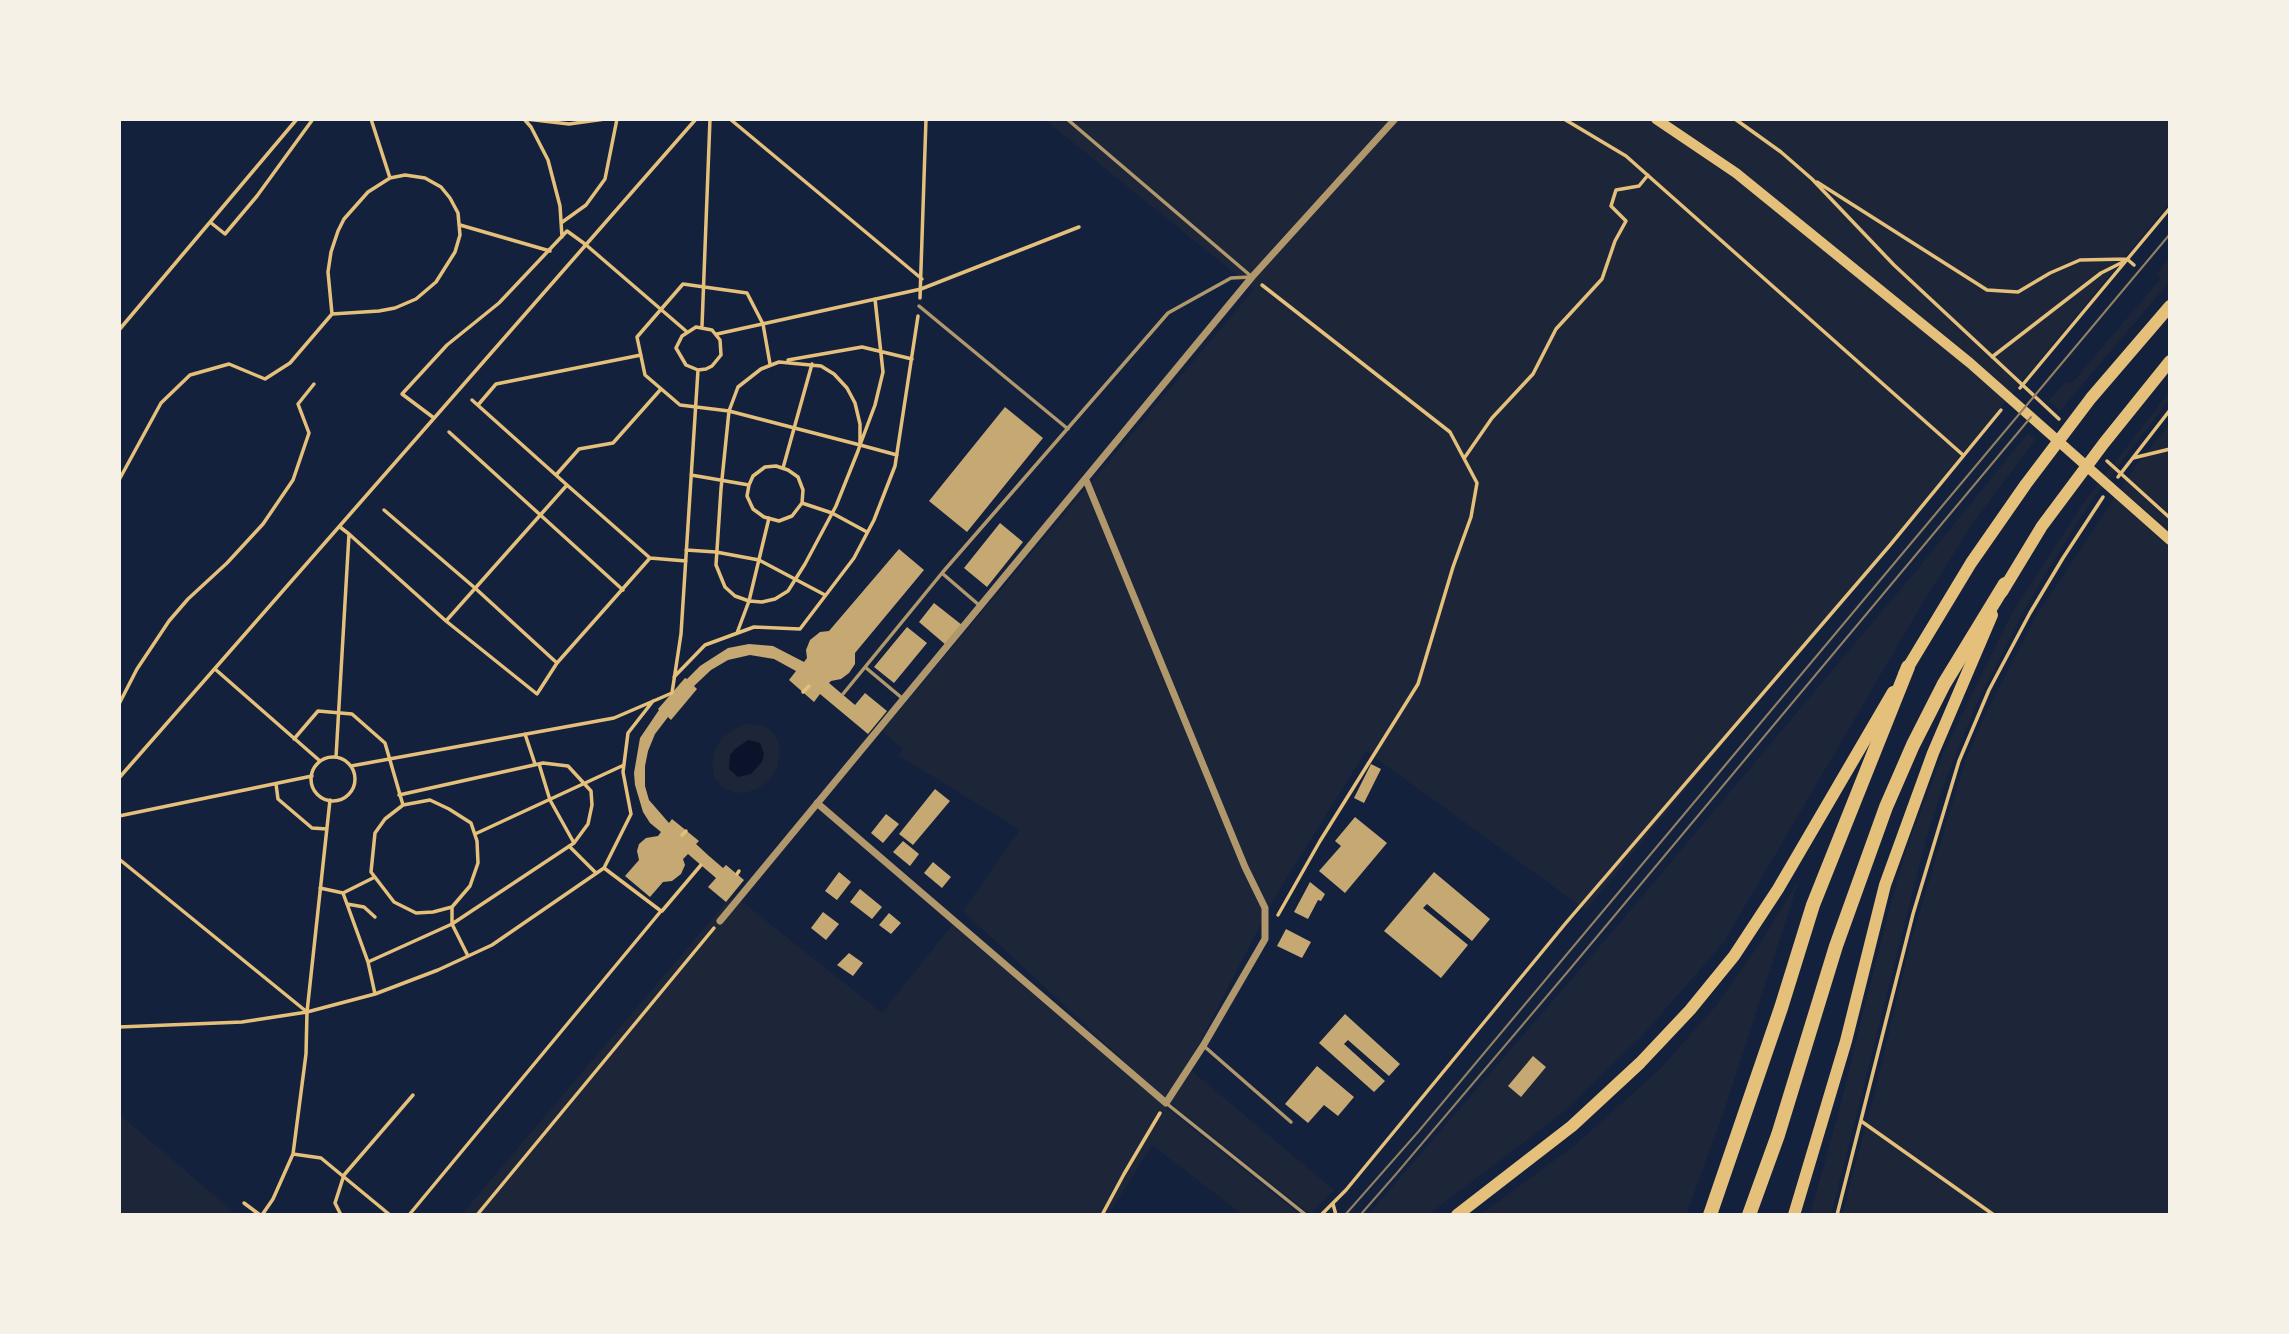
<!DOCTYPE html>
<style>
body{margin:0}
#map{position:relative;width:2289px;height:1334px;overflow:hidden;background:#14213d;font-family:Inter,sans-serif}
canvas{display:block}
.frame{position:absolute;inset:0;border:121px solid #f6f1e7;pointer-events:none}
</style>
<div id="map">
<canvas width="2289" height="1334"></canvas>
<div class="frame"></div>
</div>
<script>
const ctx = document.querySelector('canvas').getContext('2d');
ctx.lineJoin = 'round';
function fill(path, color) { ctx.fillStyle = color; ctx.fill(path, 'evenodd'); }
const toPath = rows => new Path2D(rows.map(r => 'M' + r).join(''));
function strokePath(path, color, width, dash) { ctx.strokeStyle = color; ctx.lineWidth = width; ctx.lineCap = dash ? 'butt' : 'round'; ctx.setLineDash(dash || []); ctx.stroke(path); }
fill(toPath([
 [1044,119,2170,119,2170,202,1586,910,1366,751,1276,895,1187,1067,1334,1190,1310,1214,1166,1100,963,911,1020,830,898,755,903,749,882,731,1254,289],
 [2170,258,2170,281,2060,411,2049,401,2065,382,2072,383,2161,278,2156,274],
 [2170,391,2170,399,2090,503,2045,575,2022,614,1975,707,1943,787,1926,839,1831,1215,1810,1215,1840,1107,1865,1005,1897,881,1907,848,1944,751,2012,613,2084,502],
 [2170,423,2170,1215,1842,1215,1875,1091,1911,941,1966,759,1988,709,2035,618,2137,464],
 [2028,433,2036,439,1972,524,1919,609,1724,942,1642,1036,1562,1113,1428,1215,1368,1215,1613,931,1921,565],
 [746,724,760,725,771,730,778,741,780,753,777,767,770,779,759,788,745,793,733,792,722,787,714,777,712,764,715,750,722,738,734,729],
 [1799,880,1724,1111,1686,1215,1480,1215,1574,1146,1659,1070,1715,1007,1763,939],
 [729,899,745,904,882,1013,953,924,1173,1113,1300,1215,1243,1215,1152,1145,1108,1215,461,1215],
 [119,1114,237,1215,119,1215]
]), '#1d2539');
fill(toPath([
 [748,740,760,743,764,754,762,762,751,774,738,777,729,769,730,755,735,749]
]), '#0b132b');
fill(toPath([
 [1005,407,1043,438,967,532,929,501],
 [1000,523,1023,542,987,587,964,568],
 [899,549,924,570,855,653,855,664,849,673,841,679,831,681,829,683,855,705,865,693,887,711,868,734,820,694,814,702,789,680,796,671,774,659,750,655,728,660,711,670,694,686,697,689,671,720,668,717,655,734,648,751,645,766,645,786,649,800,669,823,672,819,699,841,696,844,709,856,723,868,726,865,744,880,726,902,708,887,716,878,688,854,683,859,685,865,681,874,672,881,663,882,650,897,625,876,639,860,637,851,639,844,646,838,658,836,661,832,650,823,643,812,635,785,634,773,640,738,659,710,658,709,685,678,687,679,700,666,728,648,749,644,773,646,804,662,807,658,806,650,810,640,820,632,829,631],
 [934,603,962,625,946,645,919,622],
 [907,627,927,643,894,683,874,667],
 [1371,764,1381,769,1364,803,1354,798],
 [935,789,950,801,913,845,899,834],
 [886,814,899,824,883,843,871,833],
 [1355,817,1387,843,1345,893,1319,871,1341,846,1335,841],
 [903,841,919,854,910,866,893,852],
 [933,862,951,877,942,888,924,873],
 [839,872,851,882,837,900,825,891],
 [1434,872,1490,919,1472,941,1427,904,1423,908,1468,945,1441,978,1384,931],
 [1310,882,1325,894,1321,901,1318,900,1308,919,1294,912],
 [860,889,882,907,872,919,850,902],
 [823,912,839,924,826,940,811,928],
 [889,913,901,923,891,934,879,925],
 [1286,929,1311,942,1302,958,1277,946],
 [849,953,863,963,853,976,837,965],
 [1345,1014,1400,1064,1389,1076,1348,1040,1344,1044,1385,1081,1374,1092,1319,1043],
 [1533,1056,1546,1067,1521,1097,1508,1086],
 [1317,1066,1354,1097,1338,1116,1324,1105,1308,1123,1285,1104]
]), '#c6a872');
strokePath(toPath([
 [371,119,390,178],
 [524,119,531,127,548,160,560,206,562,237],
 [526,119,569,124,605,119],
 [730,119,922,279],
 [1564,119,1626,156,1963,455],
 [1735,119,1781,152,1812,179,1894,265,2059,419],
 [119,120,120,119],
 [1817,182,1987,290,2018,292,2050,273,2080,260,2127,259,2134,265],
 [210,222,225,234,257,196,313,119],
 [561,223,586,205,605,179,617,119],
 [460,225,550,251],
 [1262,285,1450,432,1477,483,1471,517,1453,567,1418,684,1320,841,1278,915],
 [920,298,926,119],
 [875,299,883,372,875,405,860,445,897,455],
 [702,326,710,119],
 [696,327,712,330,720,340,721,355,712,366,706,369,698,370,686,365,676,348,682,336,696,327],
 [119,330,297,119],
 [717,334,921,289,1079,227],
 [1992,357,2101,273,2123,262],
 [788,360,862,347,912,359],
 [770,364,763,324,747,293,683,284,637,337,645,375,680,405,729,411,738,387,761,369,779,362,821,366,834,374,847,388,855,403,860,424,860,445,858,451,836,506,805,564,788,591,775,599,762,602,749,601,735,596,725,587,716,565,721,489,729,411,860,445],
 [2020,388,2170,208],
 [478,405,496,384,641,355],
 [434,418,402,394,447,345,499,303,567,231,585,244,686,331],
 [449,432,623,590],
 [1465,457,1492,418,1533,374,1556,329,1602,279,1615,241,1626,221,1611,206,1616,190,1639,186,1648,175],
 [2133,458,2170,449],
 [2107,461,2170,518],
 [783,468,812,364],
 [556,475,579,449,613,443,661,389],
 [691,475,749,485,747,496,753,509,764,517,779,521,792,516,802,503,803,490,798,477,788,470,776,466,765,467,753,476,749,485],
 [2118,477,2170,410],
 [119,480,161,403,190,375,229,364,265,379,290,363,332,314,328,272,331,252,338,231,344,219,368,192,390,178,405,175,425,178,441,187,450,198,458,213,460,235,455,252,436,282,416,299,395,308,379,311,332,314],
 [802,503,832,513,867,532],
 [384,510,475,588,557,663],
 [349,534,446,621,537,694,557,663,650,558,567,485],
 [686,550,716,552,759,560,825,595],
 [650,558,686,561],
 [446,621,567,485,472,400],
 [737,633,749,601,769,518],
 [215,669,320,761],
 [674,677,705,645,754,627,800,629,854,558,874,520,895,466,918,316],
 [803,692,809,686],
 [119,704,137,669,169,621,188,599,227,563,263,524,293,480,309,433,298,404,314,384],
 [525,734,535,764],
 [294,739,318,711,352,714,385,743,403,805,385,819,375,833,371,872,394,902,416,913,433,912,452,907,470,886,478,863,477,841,471,823,449,809,430,800,403,805],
 [336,757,349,534,340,527],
 '311 779a22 22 0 1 1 44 0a22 22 0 1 1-44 0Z',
 [539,764,550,800,574,843],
 [351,766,614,718,672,693,681,634,698,370],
 [119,778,696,119],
 [276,784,278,799,312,828,327,829],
 [119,816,312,776],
 [475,834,624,765],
 [682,835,686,831],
 [569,846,596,873],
 [119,859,307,1012],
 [737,874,739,871],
 [320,888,343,893,368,962,375,994],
 [343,893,375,877],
 [347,904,364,907,375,917],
 [452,907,452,924,468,956],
 [662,911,701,865],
 [368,962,452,924,574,843,588,824,592,805,591,791,568,766,543,763,399,795],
 [119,1027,242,1022,307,1012,375,994,438,970,492,945,604,868,631,814,623,772,628,733,653,701],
 [1861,1121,1994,1215],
 [293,1154,321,1158,390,1215],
 [244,1203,260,1215],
 [1333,1204,1336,1215],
 [262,1215,273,1199,293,1154,306,1054,307,1012,330,800],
 [341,1215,335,1203,344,1175,413,1095],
 [409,1215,661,911,604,868],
 [477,1215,714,928],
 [1102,1215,1124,1174,1160,1113],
 [1321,1215,1346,1190,1565,924,1891,544,2001,410],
 [1837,1215,1913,914,1959,761,1989,690,2030,613,2063,558,2103,497]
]), '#e5c07b', 3.5);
strokePath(toPath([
 [1067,119,1252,277],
 [919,306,1068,429],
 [943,574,979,605],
 [865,667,902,698],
 [843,694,942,573,1168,313,1231,278,1250,277],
 [1205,1047,1291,1122],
 [1166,1103,1306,1215]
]), '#b1986c', 3.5);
strokePath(toPath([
 [817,803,1166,1103,1203,1046,1265,939,1265,908,1245,867,1086,480],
 [720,921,1252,277,1395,119]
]), '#b1986c', 7);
strokePath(toPath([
 [1656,119,1736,173,1970,363,2170,540]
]), '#e5c07b', 10);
strokePath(toPath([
 [2002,592,2042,526,2104,443,2170,361],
 [1904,674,1971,563,2026,484,2091,398,2170,306],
 [1457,1215,1572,1126,1640,1063,1690,1010,1734,956,1778,889,1893,692],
 [1794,1215,1846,1041,1885,885,1933,753,1992,615]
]), '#e5c07b', 12);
strokePath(toPath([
 [1710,1215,1781,1008,1813,905,1908,667],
 [1749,1215,1778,1135,1836,946,1886,807,1913,745,1944,684,2005,584]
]), '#e5c07b', 14);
strokePath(toPath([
 [1362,1213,1397,1173,1570,969,2031,417],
 [1345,1215,1418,1132,2170,234]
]), '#918062', 2);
</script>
